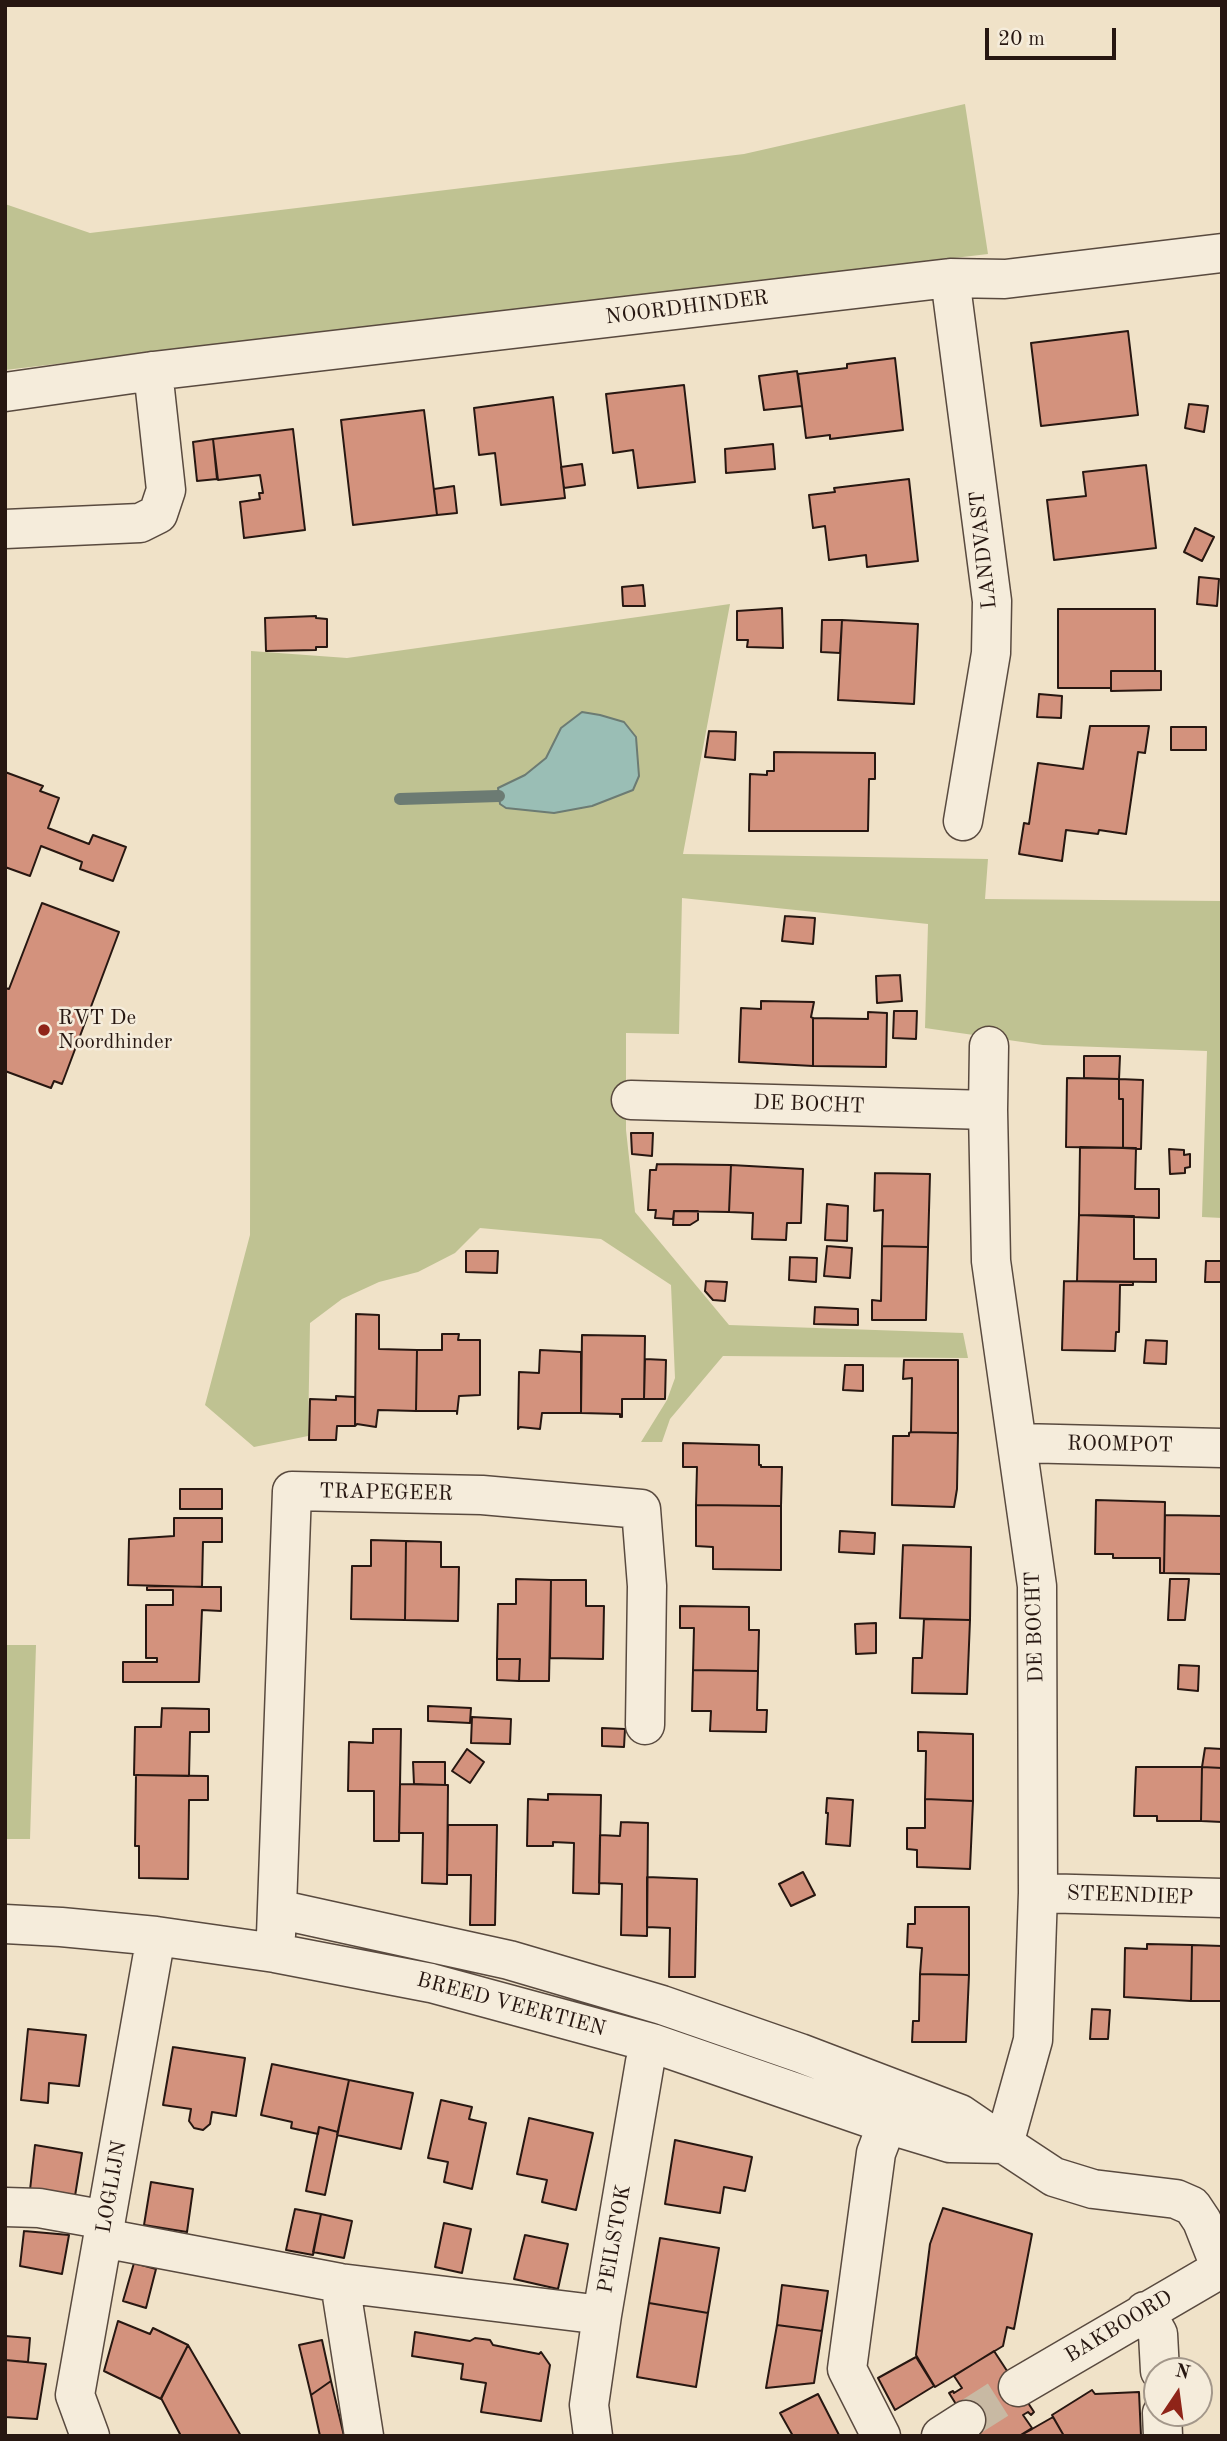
<!DOCTYPE html>
<style>
body{margin:0}
#map{position:relative;width:1227px;height:2441px;overflow:hidden;background:#f0e2c8;font-family:"Old Standard TT",serif}
canvas{display:block}
.frame{position:absolute;inset:0;border:7px solid #271711;pointer-events:none}
.north{position:absolute;left:1143px;top:2357px;width:70px;height:70px;box-sizing:border-box;background:#f5ecdb;border:2px solid #a3978a;border-radius:50%;rotate:13deg;font-size:19px;font-weight:700;line-height:28px;text-align:center;color:#271711}
.north::after{content:'';display:block;margin:auto;width:24px;height:32px;background:#8f2418;clip-path:polygon(50% 0,100% 100%,50% 72%,0 100%)}
.scale{position:absolute;left:985px;top:28px;width:131px;height:32px;box-sizing:border-box;border:4px solid #271711;border-top:0;padding-left:9px;font-size:21px;line-height:24px;white-space:nowrap;color:#271711;-webkit-text-stroke:5px #f5ecdb;paint-order:stroke}
</style>
<div id="map">
<canvas width="1227" height="2441"></canvas>
<div class="frame"></div>
<div class="north">N</div>
<div class="scale">20 m</div>
</div>
<script>
const ctx = document.querySelector('canvas').getContext('2d');
ctx.lineJoin = 'round';
function fill(path, color) { ctx.fillStyle = color; ctx.fill(path, 'evenodd'); }
const toPath = rows => new Path2D(rows.map(r => 'M' + r).join(''));
function strokePath(path, color, width, dash) { ctx.strokeStyle = color; ctx.lineWidth = width; ctx.lineCap = dash ? 'butt' : 'round'; ctx.setLineDash(dash || []); ctx.stroke(path); }
function drawText(font, color, halo, rows, align = 'center') {
  ctx.font = font + ' "Old Standard TT",serif'; ctx.lineWidth = 5; ctx.setLineDash([]); ctx.textBaseline = 'middle'; ctx.strokeStyle = halo; ctx.fillStyle = color; for (const [text, x, y, turn = 0] of rows) {
    ctx.save(); ctx.translate(x, y); ctx.rotate((+turn || 0) * Math.PI / 180); ctx.textAlign = isNaN(turn) ? turn : align; if (halo) ctx.strokeText(text, 0, 0); ctx.fillText(text, 0, 0); ctx.restore();
  }
}
fill(toPath([
 [965,104,988,254,5,370,5,204,90,233,744,154],
 [730,604,683,854,988,859,985,899,1222,901,1222,1218,1202,1217,1207,1051,1043,1045,925,1028,928,924,682,898,679,1034,626,1033,626,1130,635,1212,729,1325,963,1333,968,1358,723,1356,670,1419,662,1442,641,1442,667,1400,675,1378,671,1285,601,1239,480,1228,455,1253,418,1272,379,1282,342,1299,310,1323,308,1436,254,1447,205,1405,250,1235,251,651,347,658],
 [5,1645,36,1645,30,1839,5,1839]
]), '#bfc292');
const water = toPath([
 [582,712,600,715,624,722,636,737,639,776,633,790,592,806,554,813,506,808,500,804,498,788,525,775,546,758,561,728,582,712]
]);
fill(water, '#9abeb5');
strokePath(water, '#6c7b73', 2);
strokePath(toPath([
 [400,799,499,796]
]), '#6c7b73', 12);
const building = toPath([
 [1128,331,1138,415,1041,426,1031,343,1128,331],
 [895,358,903,430,830,439,830,435,806,438,798,374,847,368,847,364,895,358],
 [797,371,802,406,764,410,759,376,797,371],
 [684,385,695,482,638,488,633,450,613,453,606,394,684,385],
 [553,397,565,498,501,505,495,453,479,455,474,408,553,397],
 [1189,404,1208,406,1204,432,1185,428,1189,404],
 [424,410,437,515,353,525,341,420,424,410],
 [293,429,305,530,244,538,240,502,260,499,259,493,263,493,260,475,218,480,213,439,293,429],
 [213,439,217,479,197,481,193,442,213,439],
 [773,444,775,469,726,473,725,449,773,444],
 [582,464,585,485,564,488,561,467,582,464],
 [1146,465,1156,548,1054,560,1047,500,1086,496,1083,472,1146,465],
 [909,479,918,561,867,567,866,555,829,560,825,526,813,528,809,495,835,492,834,488,909,479],
 [454,486,457,513,437,515,434,489,454,486],
 [1195,528,1214,537,1202,561,1184,552,1195,528],
 [1199,577,1219,579,1217,606,1197,604,1199,577],
 [643,585,645,606,623,606,622,587,643,585],
 [782,608,783,648,747,647,748,640,737,640,737,611,782,608],
 [1058,609,1155,609,1155,671,1111,671,1111,688,1058,688,1058,609],
 [316,616,316,618,327,619,327,647,316,647,316,650,266,651,265,618,316,616],
 [822,620,842,620,840,653,821,652,822,620],
 [842,620,918,624,914,704,838,700,842,620],
 [1111,671,1161,671,1161,690,1111,691,1111,671],
 [1039,694,1062,696,1061,718,1037,717,1039,694],
 [1090,726,1149,726,1145,753,1138,752,1126,834,1099,830,1098,834,1066,830,1062,861,1019,854,1024,823,1029,824,1038,763,1083,769,1090,726],
 [1171,727,1206,727,1206,750,1171,750,1171,727],
 [709,731,736,732,735,760,705,757,709,731],
 [774,752,875,753,875,779,869,779,868,831,749,831,750,774,767,775,767,771,774,771,774,752],
 [5,772,43,786,40,791,59,798,48,828,89,844,93,835,126,847,113,881,80,869,82,862,41,846,30,876,5,867,5,772],
 [42,903,119,932,62,1084,54,1081,51,1088,5,1071,5,988,9,989,42,903],
 [785,916,815,918,813,944,782,941,785,916],
 [900,975,902,1001,877,1003,876,976,900,975],
 [761,1001,814,1002,811,1017,813,1018,813,1066,739,1062,741,1008,761,1009,761,1001],
 [894,1011,917,1011,916,1039,893,1038,894,1011],
 [868,1012,887,1013,886,1067,813,1066,813,1018,868,1019,868,1012],
 [1084,1056,1120,1056,1119,1079,1084,1078,1084,1056],
 [1067,1078,1119,1079,1119,1099,1123,1099,1123,1148,1066,1147,1067,1078],
 [1119,1079,1143,1080,1141,1149,1123,1148,1123,1099,1119,1099,1119,1079],
 [631,1133,653,1133,652,1156,632,1154,631,1133],
 [1080,1147,1136,1148,1135,1189,1159,1189,1159,1218,1079,1215,1080,1147],
 [1169,1149,1184,1150,1184,1155,1190,1154,1190,1167,1185,1168,1185,1173,1170,1174,1169,1149],
 [657,1164,731,1165,729,1212,674,1211,673,1219,655,1218,656,1210,648,1210,650,1170,656,1170,657,1164],
 [731,1165,803,1169,801,1223,787,1223,786,1240,752,1239,753,1213,729,1212,731,1165],
 [875,1173,930,1174,928,1247,882,1246,883,1210,874,1211,875,1173],
 [827,1204,848,1206,847,1241,825,1240,827,1204],
 [674,1211,698,1211,698,1220,690,1225,673,1225,674,1211],
 [1079,1215,1134,1216,1134,1259,1156,1259,1156,1282,1077,1281,1079,1215],
 [827,1246,852,1248,850,1278,824,1276,827,1246],
 [882,1246,928,1247,926,1320,872,1320,872,1300,881,1301,882,1246],
 [466,1251,498,1251,497,1273,466,1272,466,1251],
 [790,1257,817,1258,816,1282,789,1280,790,1257],
 [1206,1261,1222,1261,1222,1282,1205,1282,1206,1261],
 [706,1281,727,1282,725,1301,713,1300,705,1291,706,1281],
 [1064,1281,1133,1282,1133,1285,1120,1285,1119,1332,1116,1332,1115,1351,1062,1350,1064,1281],
 [815,1307,858,1309,858,1325,814,1324,815,1307],
 [356,1314,379,1315,379,1349,417,1350,416,1411,378,1410,376,1427,357,1424,355,1426,356,1314],
 [442,1334,459,1334,458,1340,480,1340,480,1395,459,1396,457,1414,457,1411,416,1411,417,1350,442,1350,442,1334],
 [582,1335,645,1336,644,1399,622,1399,622,1417,620,1417,620,1414,581,1413,582,1335],
 [1146,1340,1167,1341,1166,1364,1144,1363,1146,1340],
 [540,1350,581,1352,581,1413,542,1413,540,1429,520,1427,518,1429,519,1372,539,1373,540,1350],
 [645,1359,666,1360,665,1399,644,1399,645,1359],
 [904,1360,958,1360,958,1433,911,1432,912,1378,903,1379,904,1360],
 [845,1365,863,1365,863,1391,843,1390,845,1365],
 [336,1396,355,1397,355,1426,337,1426,336,1440,309,1440,310,1399,336,1400,336,1396],
 [911,1432,958,1433,957,1489,954,1507,892,1505,893,1436,909,1436,909,1433,911,1432],
 [683,1443,759,1445,759,1465,761,1465,761,1467,782,1467,781,1506,696,1505,697,1467,683,1467,683,1443],
 [180,1489,222,1489,222,1509,180,1509,180,1489],
 [1096,1500,1165,1502,1164,1573,1160,1573,1160,1558,1113,1558,1113,1554,1095,1554,1096,1500],
 [696,1505,781,1506,781,1570,713,1569,713,1547,696,1546,696,1505],
 [1165,1515,1222,1516,1222,1574,1164,1573,1165,1515],
 [174,1518,222,1518,222,1542,203,1542,202,1587,128,1585,129,1539,174,1536,174,1518],
 [840,1531,875,1533,874,1554,839,1552,840,1531],
 [371,1540,406,1541,405,1620,351,1619,352,1566,371,1566,371,1540],
 [406,1541,441,1542,441,1567,459,1567,458,1621,405,1620,406,1541],
 [903,1545,971,1547,970,1620,900,1618,903,1545],
 [516,1579,551,1580,549,1681,519,1681,520,1659,497,1659,498,1604,516,1604,516,1579],
 [1170,1579,1189,1579,1185,1620,1168,1620,1170,1579],
 [551,1580,586,1580,586,1606,604,1606,603,1659,550,1658,551,1580],
 [147,1586,221,1587,221,1611,202,1610,199,1682,123,1682,123,1662,157,1662,157,1658,146,1658,146,1605,173,1605,173,1590,147,1590,147,1586],
 [680,1606,749,1607,749,1630,759,1630,758,1671,693,1670,694,1628,680,1628,680,1606],
 [924,1619,970,1620,967,1694,912,1693,913,1658,922,1658,924,1619],
 [876,1623,876,1653,856,1654,855,1624,876,1623],
 [497,1659,520,1659,519,1681,497,1680,497,1659],
 [1179,1665,1199,1666,1198,1691,1178,1689,1179,1665],
 [693,1670,758,1671,757,1710,767,1710,766,1732,710,1731,711,1711,692,1711,693,1670],
 [428,1706,471,1708,470,1723,428,1721,428,1706],
 [162,1708,209,1709,209,1732,190,1732,189,1776,134,1775,135,1727,161,1727,162,1708],
 [472,1717,511,1719,510,1744,471,1743,472,1717],
 [602,1728,625,1729,624,1747,602,1746,602,1728],
 [373,1729,401,1729,399,1841,374,1841,374,1791,348,1791,349,1742,373,1743,373,1729],
 [918,1732,973,1734,973,1801,925,1799,926,1751,918,1751,918,1732],
 [1205,1748,1222,1749,1222,1768,1202,1767,1205,1748],
 [467,1749,484,1762,470,1783,452,1771,467,1749],
 [413,1762,445,1762,445,1785,414,1784,413,1762],
 [1136,1767,1202,1767,1201,1821,1157,1821,1157,1816,1134,1816,1136,1767],
 [1202,1767,1222,1768,1222,1822,1201,1821,1202,1767],
 [136,1775,208,1776,208,1800,189,1800,188,1879,139,1878,139,1846,135,1846,136,1775],
 [400,1784,448,1785,447,1884,422,1883,423,1833,399,1833,400,1784],
 [548,1794,601,1795,599,1894,573,1893,574,1843,553,1842,553,1846,527,1846,528,1799,548,1800,548,1794],
 [827,1798,853,1800,850,1846,826,1844,828,1813,826,1813,827,1798],
 [925,1799,973,1801,970,1869,917,1867,917,1850,907,1849,907,1828,925,1828,925,1799],
 [621,1822,648,1823,647,1936,621,1935,622,1884,599,1883,600,1835,620,1836,621,1822],
 [448,1825,497,1825,495,1925,470,1925,471,1875,447,1875,448,1825],
 [803,1872,815,1895,791,1906,779,1884,803,1872],
 [647,1877,697,1879,695,1977,669,1977,670,1928,647,1927,647,1877],
 [915,1907,969,1907,969,1975,920,1974,922,1948,907,1947,908,1924,915,1924,915,1907],
 [1147,1944,1192,1945,1191,2001,1124,1997,1125,1948,1147,1949,1147,1944],
 [1192,1945,1222,1946,1222,2001,1191,2001,1192,1945],
 [920,1974,969,1975,966,2042,912,2042,913,2021,919,2021,920,1974],
 [1092,2009,1110,2010,1108,2039,1090,2039,1092,2009],
 [28,2029,86,2035,79,2086,49,2083,48,2103,21,2100,28,2029],
 [173,2047,245,2058,236,2116,212,2112,210,2124,203,2130,194,2128,189,2121,191,2109,163,2105,173,2047],
 [272,2064,349,2080,338,2132,319,2127,318,2134,291,2128,292,2122,261,2115,272,2064],
 [349,2080,413,2093,401,2149,337,2135,349,2080],
 [441,2100,472,2107,469,2119,486,2123,472,2189,444,2182,448,2162,428,2158,441,2100],
 [529,2118,593,2133,576,2210,542,2202,547,2180,517,2174,529,2118],
 [319,2127,338,2132,325,2195,306,2191,319,2127],
 [675,2140,752,2157,745,2191,724,2187,720,2213,665,2204,675,2140],
 [35,2145,82,2153,75,2196,30,2190,35,2145],
 [151,2182,193,2189,187,2232,144,2225,151,2182],
 [943,2208,1032,2234,1014,2329,1007,2327,1003,2346,935,2387,916,2355,930,2244,943,2208],
 [295,2209,321,2214,313,2255,286,2250,295,2209],
 [321,2214,352,2221,344,2258,313,2252,321,2214],
 [444,2223,471,2229,462,2273,435,2267,444,2223],
 [24,2231,69,2235,62,2274,20,2266,24,2231],
 [525,2235,568,2244,558,2289,514,2279,525,2235],
 [660,2238,719,2248,708,2313,649,2303,660,2238],
 [134,2263,156,2269,146,2308,123,2301,134,2263],
 [782,2285,828,2291,822,2331,777,2325,782,2285],
 [649,2303,708,2313,696,2387,637,2377,649,2303],
 [118,2321,150,2334,153,2328,188,2345,161,2399,104,2371,118,2321],
 [777,2325,822,2331,814,2383,766,2388,777,2325],
 [415,2332,470,2341,475,2338,490,2340,493,2345,539,2354,541,2352,550,2365,541,2421,481,2412,486,2383,461,2379,463,2364,412,2356,415,2332],
 [5,2336,30,2338,28,2362,5,2360,5,2336],
 [322,2340,331,2381,311,2395,299,2345,322,2340],
 [188,2345,241,2436,181,2436,161,2398,188,2345],
 [994,2351,1034,2412,1031,2415,1028,2412,1023,2415,1032,2428,1019,2436,976,2436,949,2393,953,2391,954,2393,962,2388,954,2376,994,2351],
 [916,2357,934,2386,895,2410,878,2378,916,2357],
 [5,2360,46,2364,37,2419,5,2417,5,2360],
 [331,2381,344,2436,320,2436,311,2395,331,2381],
 [1092,2390,1095,2394,1139,2392,1141,2436,1064,2436,1052,2415,1092,2390],
 [818,2394,839,2435,793,2436,780,2413,818,2394],
 [1053,2417,1064,2436,1019,2436,1032,2429,1053,2417]
]);
fill(building, '#d3927d');
strokePath(building, '#271711', 2);
strokePath(toPath([
 [966,2420,1018,2387]
]), '#c8b9a3', 38, [38, 19]);
const minor = toPath([
 [950,278,992,601,991,653,963,821],
 [5,392,153,371,950,278,1005,279,1222,253],
 [5,529,140,523,158,514,166,490,153,371],
 [631,1100,988,1110],
 [1018,1443,1222,1448],
 [1038,1893,1222,1898],
 [277,1909,509,1960,662,2005,800,2053,960,2114,1004,2144,1033,2040,1038,1893,1037,1586,991,1261,988,1110,989,1046],
 [5,1924,61,1927,156,1936,275,1953,431,1983,652,2043,887,2124,950,2143,1004,2144,1054,2177,1093,2189,1176,2199,1192,2206,1202,2221,1221,2269],
 [276,1935,292,1491,482,1495,641,1509,647,1586,645,1725],
 [5,2207,39,2208,106,2220],
 [103,2238,340,2283,602,2315],
 [340,2283,364,2436],
 [1145,2311,1158,2334,1160,2371],
 [1018,2387,1222,2268],
 [1162,2413,1163,2436],
 [90,2436,75,2395,156,1936],
 [593,2436,589,2405,602,2315,645,2062,652,2043],
 [881,2436,847,2369,876,2153,887,2124],
 [941,2436,966,2420]
]);
strokePath(minor, '#594a3f', 41);
strokePath(minor, '#f5ecdb', 38);
for (const [x, y, r, color] of [
 [44,1030,7,"#8f2418"]
]) { const dot = new Path2D(); dot.arc(x, y, r, 0, 2 * Math.PI); ctx.fillStyle = color; ctx.fill(dot); strokePath(dot, '#f5ecdb', 2.5); }
drawText('21px', '#271711', '#f5ecdb', [
 ["NOORDHINDER",687,308,-7],
 ["LANDVAST",984,550,-96],
 ["DE BOCHT",809,1105,2],
 ["ROOMPOT",1120,1445,1],
 ["TRAPEGEER",386,1493,1],
 ["DE BOCHT",1035,1627,-92],
 ["STEENDIEP",1130,1896,2],
 ["BREED VEERTIEN",511,2005,15],
 ["LOGLIJN",112,2187,-80],
 ["PEILSTOK",615,2239,-80],
 ["BAKBOORD",1119,2327,-31]
]);
drawText('21px', '#271711', '#f5ecdb', [
 ["RVT De",58,1018],
 ["Noordhinder",58,1042]
], 'left');
</script>
